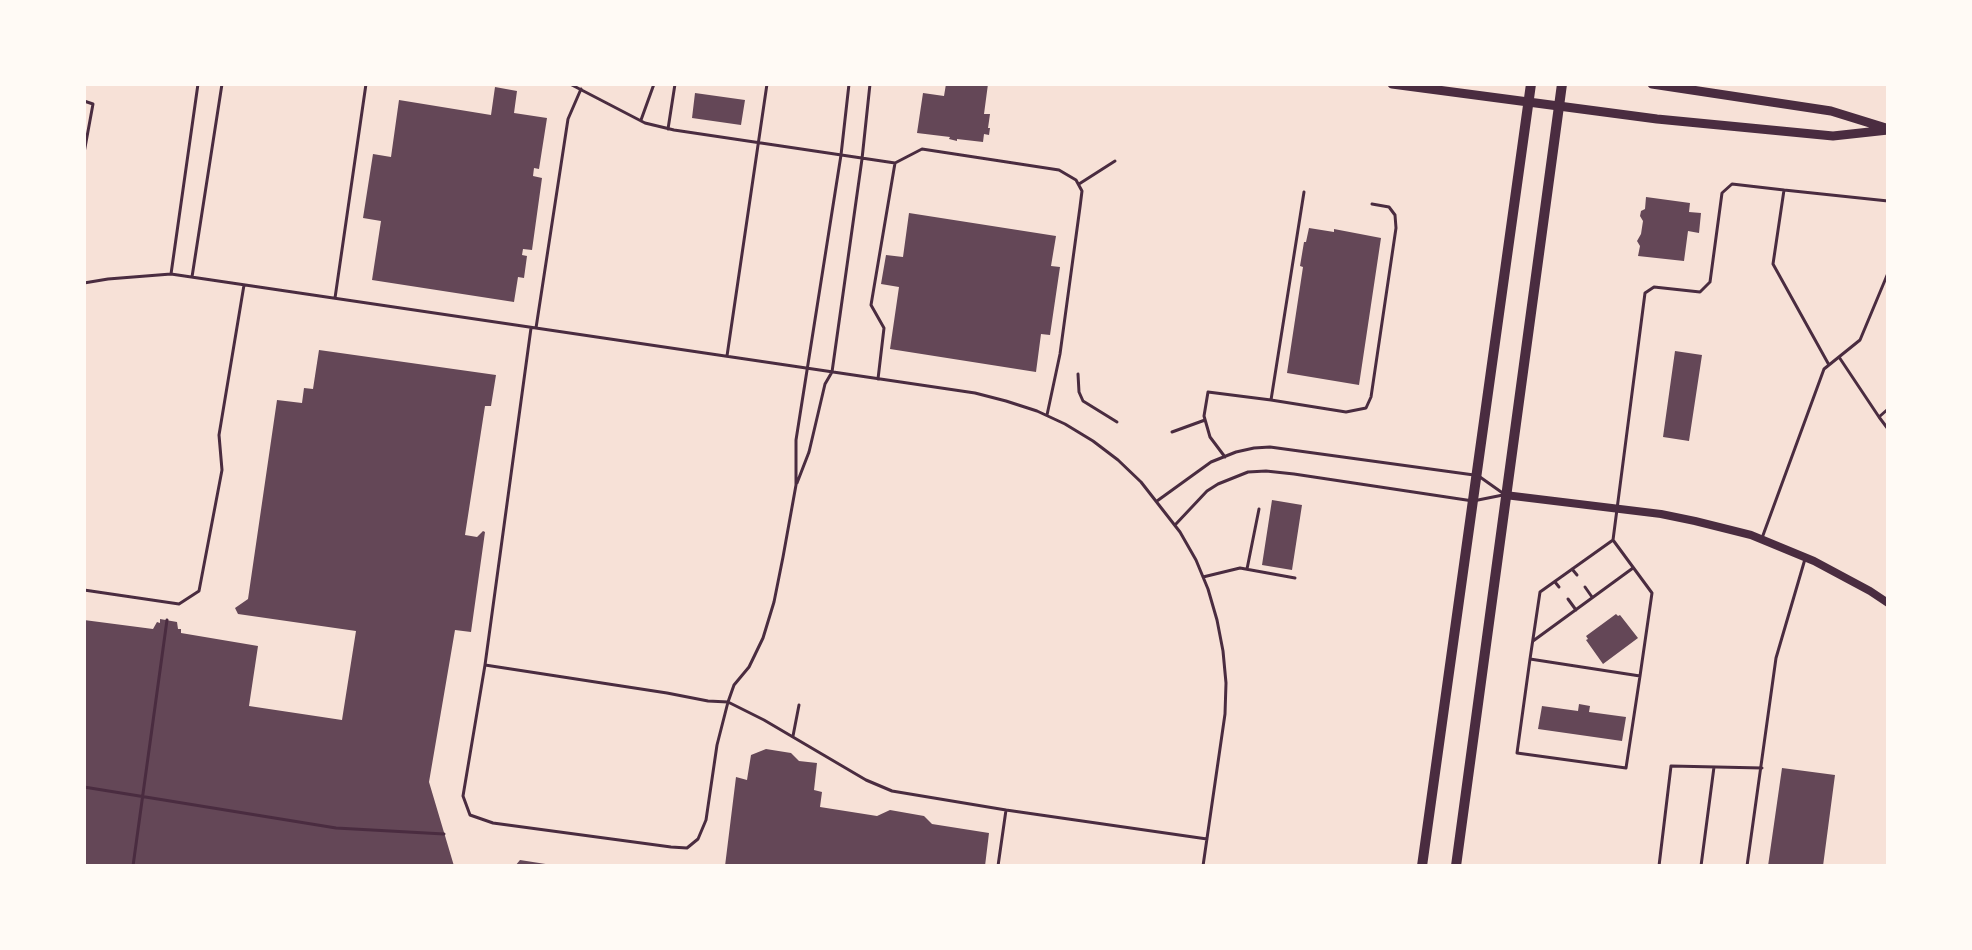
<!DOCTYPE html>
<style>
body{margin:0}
#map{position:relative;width:1972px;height:950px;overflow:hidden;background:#f7e1d7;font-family:Inter,sans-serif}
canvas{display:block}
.frame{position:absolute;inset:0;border:86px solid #fffaf5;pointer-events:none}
</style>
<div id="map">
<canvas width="1972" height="950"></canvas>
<div class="frame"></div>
</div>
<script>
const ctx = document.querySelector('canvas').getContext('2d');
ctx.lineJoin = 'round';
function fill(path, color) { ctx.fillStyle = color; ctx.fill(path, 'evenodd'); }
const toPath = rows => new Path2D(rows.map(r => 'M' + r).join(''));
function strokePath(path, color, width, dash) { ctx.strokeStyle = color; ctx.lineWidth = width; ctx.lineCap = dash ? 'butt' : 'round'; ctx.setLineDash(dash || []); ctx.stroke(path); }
fill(toPath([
 [946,84,988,84,984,114,990,114,988,128,990,128,989,135,984,134,983,142,957,139,957,141,949,139,950,137,917,133,923,93,944,96],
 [495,87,517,91,514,113,547,118,539,169,534,168,533,176,542,178,532,250,523,249,522,255,527,256,524,278,518,277,514,302,372,280,381,221,363,218,373,154,391,157,399,100,491,115],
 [695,93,745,100,741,125,692,118],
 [1646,197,1690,203,1689,212,1701,213,1699,233,1688,231,1684,261,1638,256,1640,246,1637,241,1641,234,1643,221,1640,216,1641,211,1645,209],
 [909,213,1056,236,1051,266,1060,267,1050,335,1041,334,1036,372,890,349,899,287,881,284,886,255,903,257],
 [1309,228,1334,232,1334,229,1381,238,1359,385,1287,373,1303,267,1300,266,1304,242,1306,242],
 [319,350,496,375,491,406,485,406,465,535,477,537,483,531,485,532,471,632,455,630,429,782,454,866,84,866,84,620,153,629,157,622,160,623,160,619,177,622,178,629,181,629,181,633,258,646,249,706,342,720,356,631,238,614,235,608,248,599,277,400,302,403,304,388,313,389],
 [1675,351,1702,355,1689,441,1663,437],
 [1272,500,1302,505,1292,570,1262,565],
 [1616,614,1618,616,1620,615,1638,638,1603,664,1586,640,1588,639,1586,636],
 [1579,704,1590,706,1589,712,1626,717,1622,741,1538,729,1542,706,1578,711],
 [766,749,791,753,799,761,817,763,814,790,822,792,820,807,877,816,890,810,924,816,932,824,989,833,985,866,725,866,736,777,747,780,751,755],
 [1782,768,1835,775,1823,866,1768,866],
 [520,860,552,865,552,866,515,866]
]), '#644757');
strokePath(toPath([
 [84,787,336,828,444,834],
 [133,866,167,620]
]), '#4a2c40', 3);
strokePath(toPath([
 [368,84,400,84],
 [570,84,645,123,674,130,895,163,922,149,1059,170,1076,180,1082,191,1080,207,1060,354,1047,415],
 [849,84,841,155,796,440,796,485,783,557,774,602,763,638,749,667,734,685,728,702,764,720,866,780,892,791,1006,810,998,866],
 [84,101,93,104,84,153],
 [641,120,654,84],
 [668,129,675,84],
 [1079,184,1115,161],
 [171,274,198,84],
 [192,277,222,84],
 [84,283,108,279,171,274,975,393,1006,401,1037,411,1065,424,1093,441,1118,460,1141,482,1180,532,1196,560,1208,589,1217,620,1223,651,1226,683,1225,714,1203,866],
 [335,298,366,84],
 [536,328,568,119,581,89],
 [727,356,767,84],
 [1839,357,1879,417,1888,409],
 [1829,365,1773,264,1784,190,1888,201],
 [1078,374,1079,392,1083,401,1117,422],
 [878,379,884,328,871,305,895,163],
 [1271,400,1346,412,1366,408,1371,397,1396,228,1395,215,1389,207,1372,204],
 [1879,417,1888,429],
 [1172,432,1205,420],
 [1225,457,1210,437,1204,416,1208,392,1271,400,1304,192],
 [1480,477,1504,494],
 [797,483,809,452,825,384,832,372,862,159,870,84],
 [1157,501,1211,462,1236,452,1254,448,1270,447,1474,475],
 [1175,525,1207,491,1218,484,1248,472,1266,471,1294,474,1473,501,1503,495],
 [1762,538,1824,369,1860,340,1888,273],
 [1613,540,1540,592,1530,659,1640,676,1652,593,1613,540,1645,293,1654,287,1700,292,1710,282,1722,193,1732,184,1784,190],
 [1247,569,1259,509],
 [1572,569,1577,575],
 [1203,577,1240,568,1295,578],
 [1555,582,1559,587],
 [1585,587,1592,597],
 [84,590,179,604,199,591,222,470,219,435,244,285],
 [1568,599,1576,610],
 [1533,641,1633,568],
 [1530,659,1517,753,1626,768,1640,676],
 [485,665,667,693,708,701,728,702,717,745,706,820,698,839,687,848,671,847,493,823,470,815,463,796,485,665],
 [485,665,531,328],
 [793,736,799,705],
 [1006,810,1207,839],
 [1659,866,1671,766,1762,768],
 [1701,866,1714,767],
 [1747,866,1776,658,1805,559]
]), '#4a2c40', 3);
strokePath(toPath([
 [1505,495,1661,514,1695,521,1751,535,1814,561,1870,591,1888,603]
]), '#4a2c40', 8);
strokePath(toPath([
 [1392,84,1657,119,1833,136,1888,130],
 [1652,84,1831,111,1886,128]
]), '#4a2c40', 9);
strokePath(toPath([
 [1422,866,1531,84],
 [1456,866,1562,84]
]), '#4a2c40', 10);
</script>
